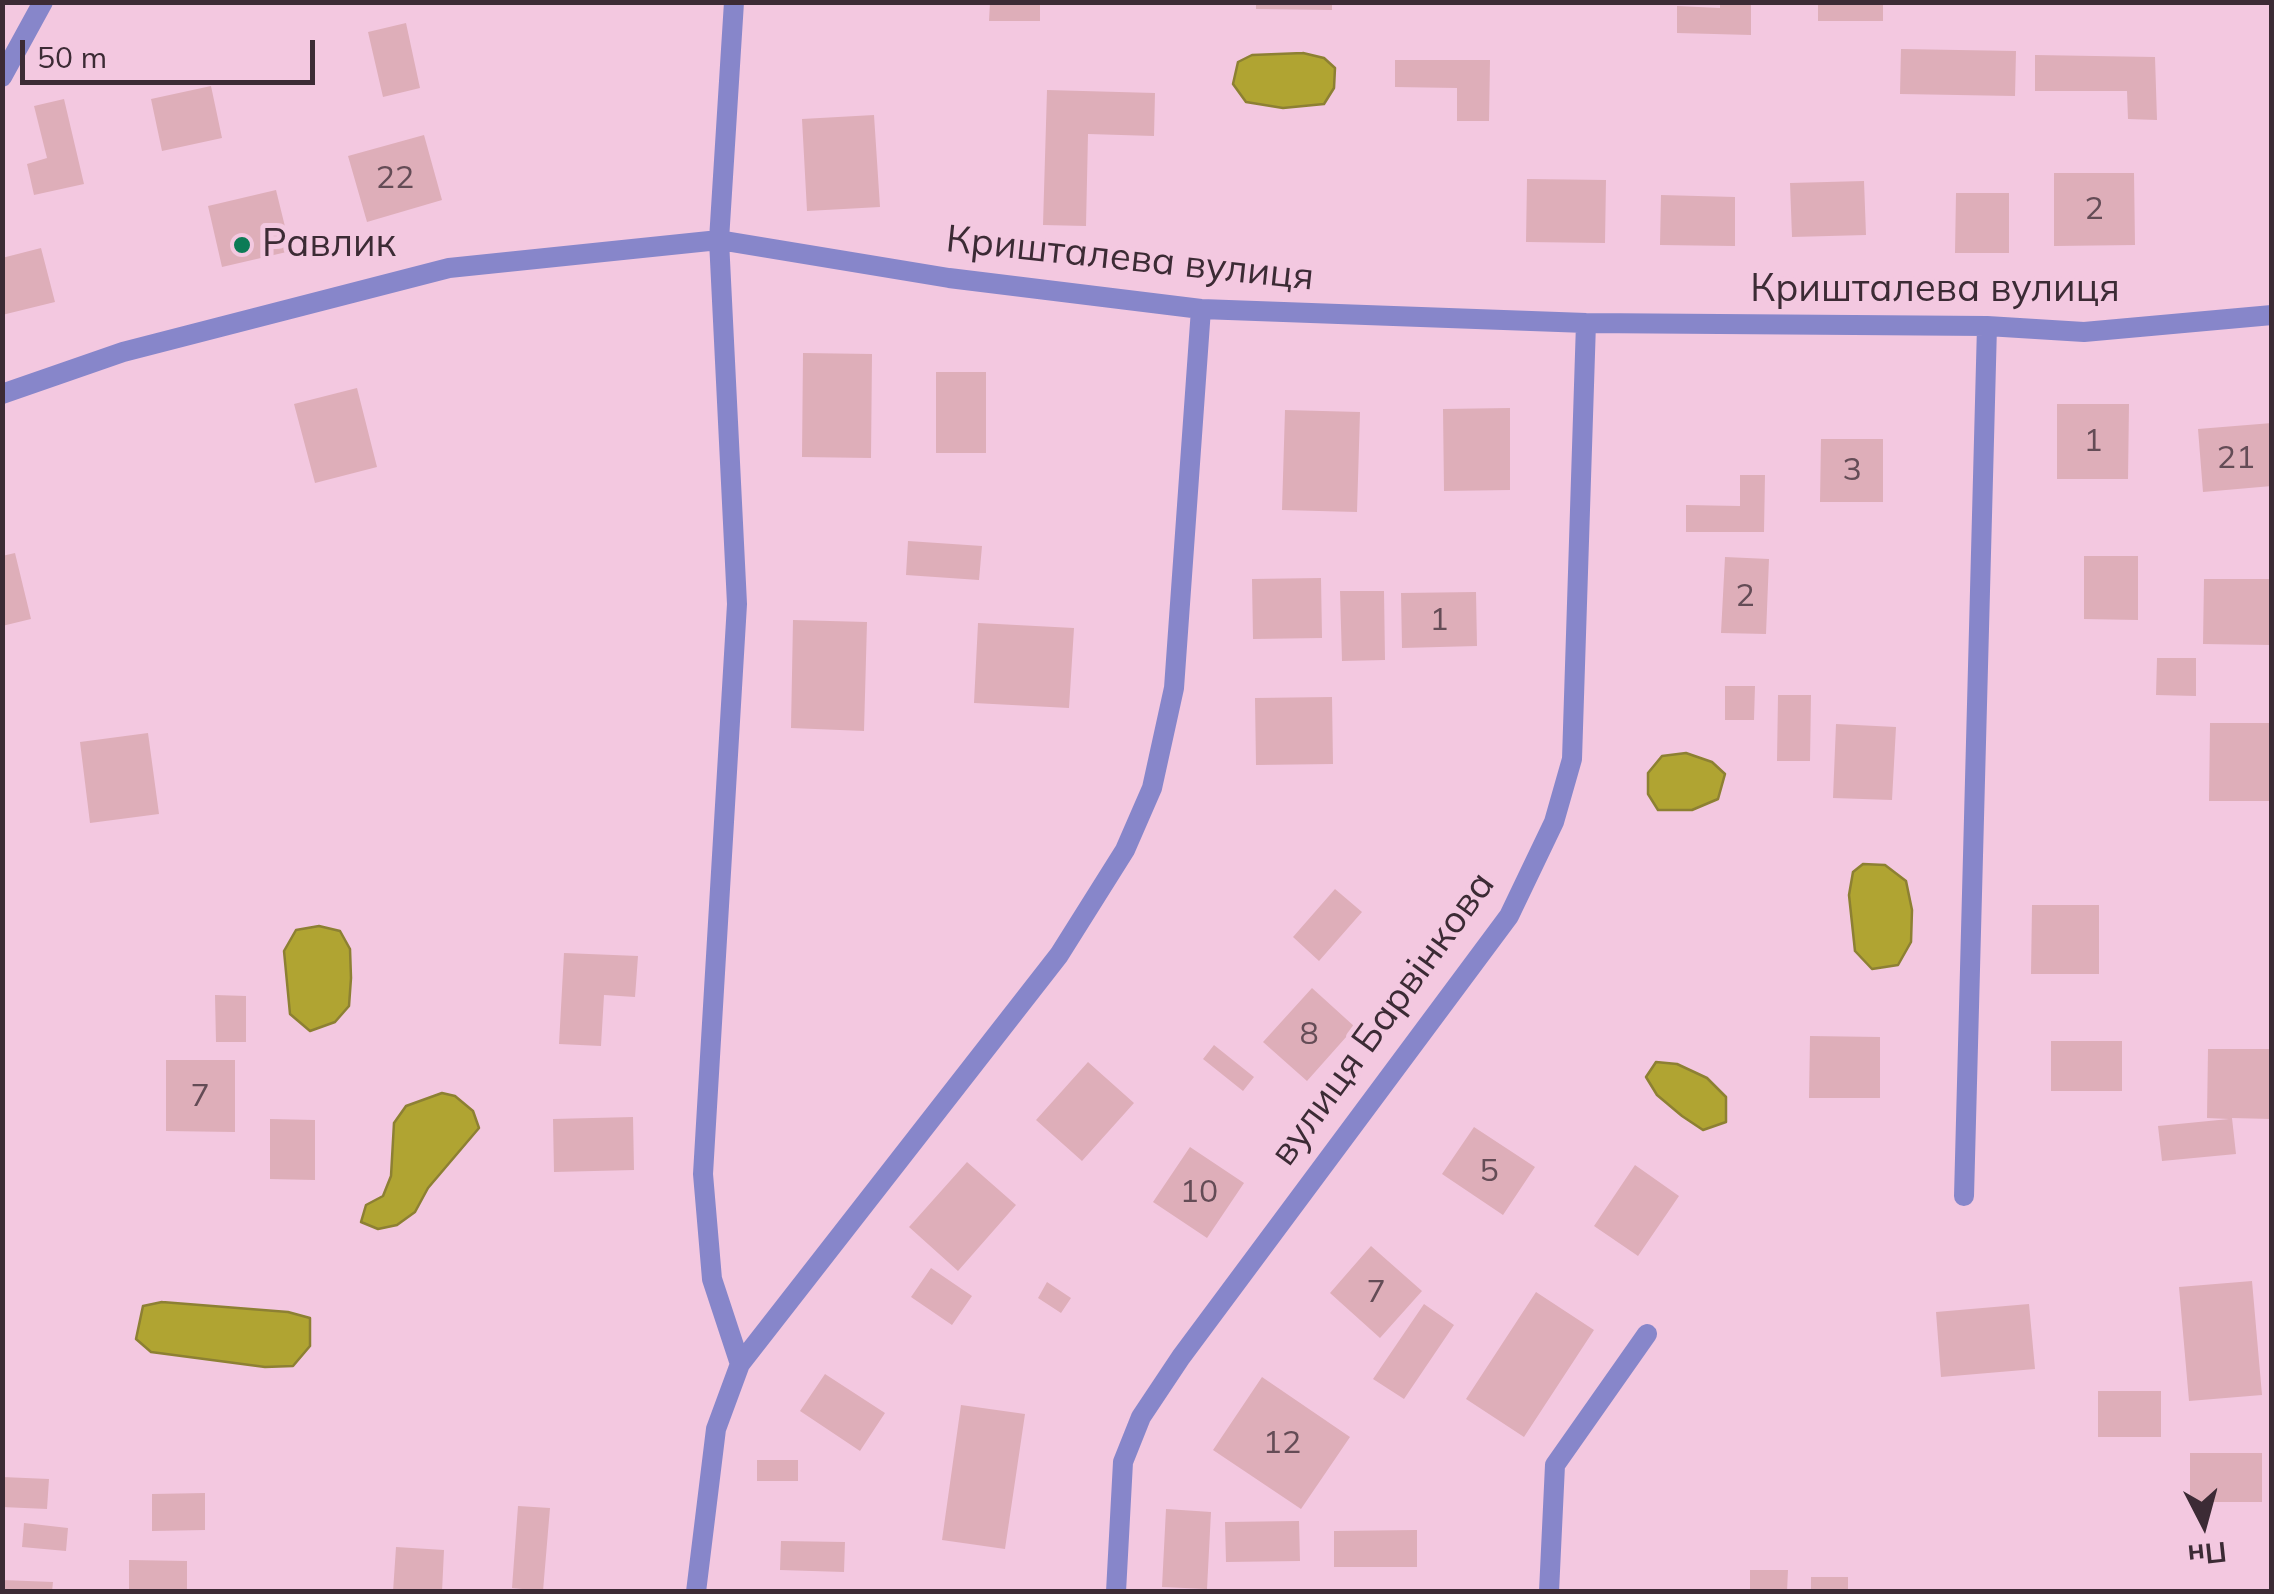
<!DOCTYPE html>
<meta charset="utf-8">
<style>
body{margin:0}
#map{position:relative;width:2274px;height:1594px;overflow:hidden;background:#f3c8e0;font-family:Mulish,sans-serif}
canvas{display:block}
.frame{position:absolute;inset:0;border:5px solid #3c2b35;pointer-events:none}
.north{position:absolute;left:2154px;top:1474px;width:100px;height:100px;-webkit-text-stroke:8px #f3c8e0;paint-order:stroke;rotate:174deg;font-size:28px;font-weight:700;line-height:40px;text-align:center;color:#3c2b35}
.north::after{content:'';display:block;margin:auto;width:35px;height:45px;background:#3c2b35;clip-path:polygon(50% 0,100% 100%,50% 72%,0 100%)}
.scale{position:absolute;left:20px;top:40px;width:295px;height:45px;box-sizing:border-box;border:5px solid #3c2b35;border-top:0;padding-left:12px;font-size:30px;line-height:35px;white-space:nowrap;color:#3c2b35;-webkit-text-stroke:8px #f3c8e0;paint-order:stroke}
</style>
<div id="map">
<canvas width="2274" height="1594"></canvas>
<div class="frame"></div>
<div class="north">Пн</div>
<div class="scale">50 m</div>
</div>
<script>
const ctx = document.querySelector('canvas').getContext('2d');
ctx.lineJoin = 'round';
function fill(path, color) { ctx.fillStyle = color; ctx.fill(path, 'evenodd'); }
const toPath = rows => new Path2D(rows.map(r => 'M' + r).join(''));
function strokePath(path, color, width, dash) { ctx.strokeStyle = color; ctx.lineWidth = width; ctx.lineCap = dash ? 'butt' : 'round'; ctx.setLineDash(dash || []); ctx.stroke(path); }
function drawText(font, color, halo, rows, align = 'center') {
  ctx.font = font + ' Mulish,sans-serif'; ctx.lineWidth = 10; ctx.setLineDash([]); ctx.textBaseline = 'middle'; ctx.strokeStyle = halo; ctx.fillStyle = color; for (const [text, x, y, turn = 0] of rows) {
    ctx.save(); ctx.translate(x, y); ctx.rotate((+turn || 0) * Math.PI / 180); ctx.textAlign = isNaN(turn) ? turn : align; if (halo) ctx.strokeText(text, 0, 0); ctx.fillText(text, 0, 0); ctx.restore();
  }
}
const water = toPath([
 [1303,53,1324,58,1335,68,1334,88,1324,104,1283,108,1246,102,1233,84,1238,62,1252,55,1303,53],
 [1686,753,1712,762,1725,774,1718,799,1692,810,1658,810,1648,794,1648,773,1662,756,1686,753],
 [1863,864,1885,865,1906,881,1912,910,1911,942,1898,965,1872,969,1855,951,1849,895,1853,872,1863,864],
 [319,926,340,931,350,949,351,978,349,1006,335,1022,310,1031,290,1014,284,951,296,930,319,926],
 [1656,1062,1677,1064,1707,1078,1726,1097,1726,1122,1703,1130,1682,1116,1657,1095,1646,1077,1656,1062],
 [442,1093,455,1096,473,1111,479,1128,428,1188,415,1212,397,1225,378,1229,361,1222,366,1205,383,1196,391,1176,394,1123,406,1106,442,1093],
 [162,1302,288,1312,310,1318,310,1346,293,1366,265,1367,151,1352,136,1339,143,1306,162,1302]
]);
fill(water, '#b0a432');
strokePath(water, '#8d8033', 2.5);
fill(toPath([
 [990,2,1040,2,1040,21,989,21],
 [1256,2,1332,2,1332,10,1256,9],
 [1720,2,1751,2,1751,35,1677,33,1677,6,1720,8],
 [1818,2,1883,2,1883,21,1818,21],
 [406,23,420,88,383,97,368,32],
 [1901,49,2016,51,2015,96,1900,94],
 [2035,55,2155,57,2157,120,2128,119,2127,91,2035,91],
 [1395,60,1490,60,1489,121,1457,121,1457,88,1395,87],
 [211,86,222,138,162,151,151,99],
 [1047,90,1155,93,1154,136,1088,134,1086,226,1043,225],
 [64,99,84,184,34,195,27,164,47,158,34,106],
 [874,115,880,207,807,211,802,119],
 [424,135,442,200,367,222,348,156],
 [2054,173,2134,173,2135,245,2054,246],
 [1527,179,1606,180,1605,243,1526,242],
 [1864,181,1866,235,1792,237,1790,183],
 [276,190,291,251,222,267,208,206],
 [1956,193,2009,193,2009,253,1955,253],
 [1661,195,1735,197,1735,246,1660,245],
 [41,248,55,302,2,315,2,258],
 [803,353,872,354,871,458,802,457],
 [936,372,986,372,986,453,936,453],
 [357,388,377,467,315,483,294,404],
 [2057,404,2129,404,2128,479,2057,479],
 [1510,408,1510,490,1444,491,1443,409],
 [1285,410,1360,412,1357,512,1282,510],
 [2272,423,2272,486,2203,492,2198,429],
 [1821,439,1883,439,1883,502,1820,502],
 [1740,475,1765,475,1764,532,1686,532,1686,505,1740,506],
 [908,541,982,546,979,580,906,575],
 [15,553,31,619,2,626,2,556],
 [2084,556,2138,556,2138,620,2084,619],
 [1725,557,1769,559,1766,634,1721,633],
 [1321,578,1322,638,1253,639,1252,579],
 [2204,579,2271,579,2271,645,2203,644],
 [1340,591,1384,591,1385,660,1342,661],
 [1476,592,1477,646,1402,648,1401,593],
 [793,620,867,622,864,731,791,728],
 [978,623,1074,628,1069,708,974,703],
 [2157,658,2196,658,2196,696,2156,695],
 [1725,686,1755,686,1754,720,1725,720],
 [1778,695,1811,695,1810,761,1777,761],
 [1332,697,1333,764,1256,765,1255,698],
 [2210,723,2272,723,2272,801,2209,801],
 [1836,724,1896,727,1892,800,1833,798],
 [148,733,159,814,90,823,80,742],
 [1335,889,1362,912,1319,961,1293,937],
 [2032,905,2099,905,2099,974,2031,974],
 [564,953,638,956,635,997,604,995,601,1046,559,1044],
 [1312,988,1355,1027,1307,1081,1263,1042],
 [215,995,246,996,246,1042,216,1042],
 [1810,1036,1880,1037,1880,1098,1809,1098],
 [2051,1041,2122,1041,2122,1091,2051,1091],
 [1214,1045,1254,1077,1243,1091,1203,1059],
 [2208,1049,2272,1049,2271,1119,2232,1118,2236,1154,2162,1161,2158,1126,2229,1119,2207,1118],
 [166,1060,235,1060,235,1132,166,1131],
 [1088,1062,1134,1103,1082,1161,1036,1120],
 [633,1117,634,1170,554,1172,553,1119],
 [270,1119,315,1120,315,1180,270,1179],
 [1474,1127,1535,1167,1503,1215,1442,1174],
 [1190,1147,1244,1183,1207,1238,1153,1202],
 [967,1162,1016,1205,958,1271,909,1227],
 [1635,1165,1679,1196,1638,1256,1594,1226],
 [1371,1246,1422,1291,1380,1338,1330,1293],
 [931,1268,972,1296,952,1325,911,1297],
 [2252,1281,2262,1395,2189,1401,2179,1287],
 [1047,1282,1071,1298,1061,1313,1038,1298],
 [1536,1292,1594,1330,1524,1437,1466,1399],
 [1424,1304,1454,1325,1404,1399,1373,1379],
 [2029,1304,2035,1369,1941,1377,1936,1312],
 [825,1374,885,1413,860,1451,800,1411],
 [1262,1377,1350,1437,1301,1509,1213,1450],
 [2098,1391,2161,1391,2161,1437,2098,1437],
 [961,1405,1025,1414,1005,1549,942,1540],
 [2190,1453,2262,1453,2262,1502,2190,1502],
 [757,1460,798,1460,798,1481,757,1481],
 [2,1477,49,1479,47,1509,2,1507],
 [205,1493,205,1530,152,1531,152,1494],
 [518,1506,550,1508,543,1591,512,1588],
 [1166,1509,1211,1512,1207,1589,1162,1587],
 [1299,1521,1300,1561,1226,1562,1225,1522],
 [24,1523,68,1528,66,1551,22,1547],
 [1417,1530,1417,1567,1334,1567,1334,1531],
 [781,1541,845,1542,844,1572,780,1570],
 [396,1547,444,1550,442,1592,393,1592],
 [129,1560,187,1561,187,1592,129,1592],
 [1750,1570,1788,1570,1787,1592,1750,1592],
 [1811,1577,1848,1577,1848,1592,1811,1592],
 [2,1580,53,1582,52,1592,2,1592]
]), '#deaeb9');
strokePath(toPath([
 [734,2,719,240,737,604,703,1174,712,1279,740,1364],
 [2,77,43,2],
 [2,394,123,352,449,268,719,240,949,278,1201,309,1586,323,1987,326,2084,332,2272,315],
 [1964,1196,1987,326],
 [696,1592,716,1429,740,1364,1059,955,1125,850,1152,788,1174,688,1201,309],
 [1116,1592,1123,1462,1141,1417,1181,1357,1509,916,1554,822,1572,759,1586,323],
 [1549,1592,1555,1465,1647,1334]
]), '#8786ca', 20);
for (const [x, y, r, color] of [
 [242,245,10,"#0c7b56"]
]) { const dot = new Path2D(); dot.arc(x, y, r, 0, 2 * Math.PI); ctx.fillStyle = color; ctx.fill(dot); strokePath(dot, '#f3c8e0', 4); }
drawText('32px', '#644c56', null, [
 ["22",395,178],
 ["2",2094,209],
 ["1",2093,441],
 ["21",2236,458],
 ["3",1852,470],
 ["2",1745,596],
 ["1",1439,620],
 ["8",1309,1034],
 ["7",200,1096],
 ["5",1489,1171],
 ["10",1199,1192],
 ["7",1376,1292],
 ["12",1282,1443]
]);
drawText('38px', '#3c2b35', '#f3c8e0', [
 ["Равлик",262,245]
], 'left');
drawText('38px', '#3c2b35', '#f3c8e0', [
 ["Кришталева вулиця",1130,259,6],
 ["Кришталева вулиця",1935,290],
 ["вулиця Барвінкова",1383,1019,-54]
]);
</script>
